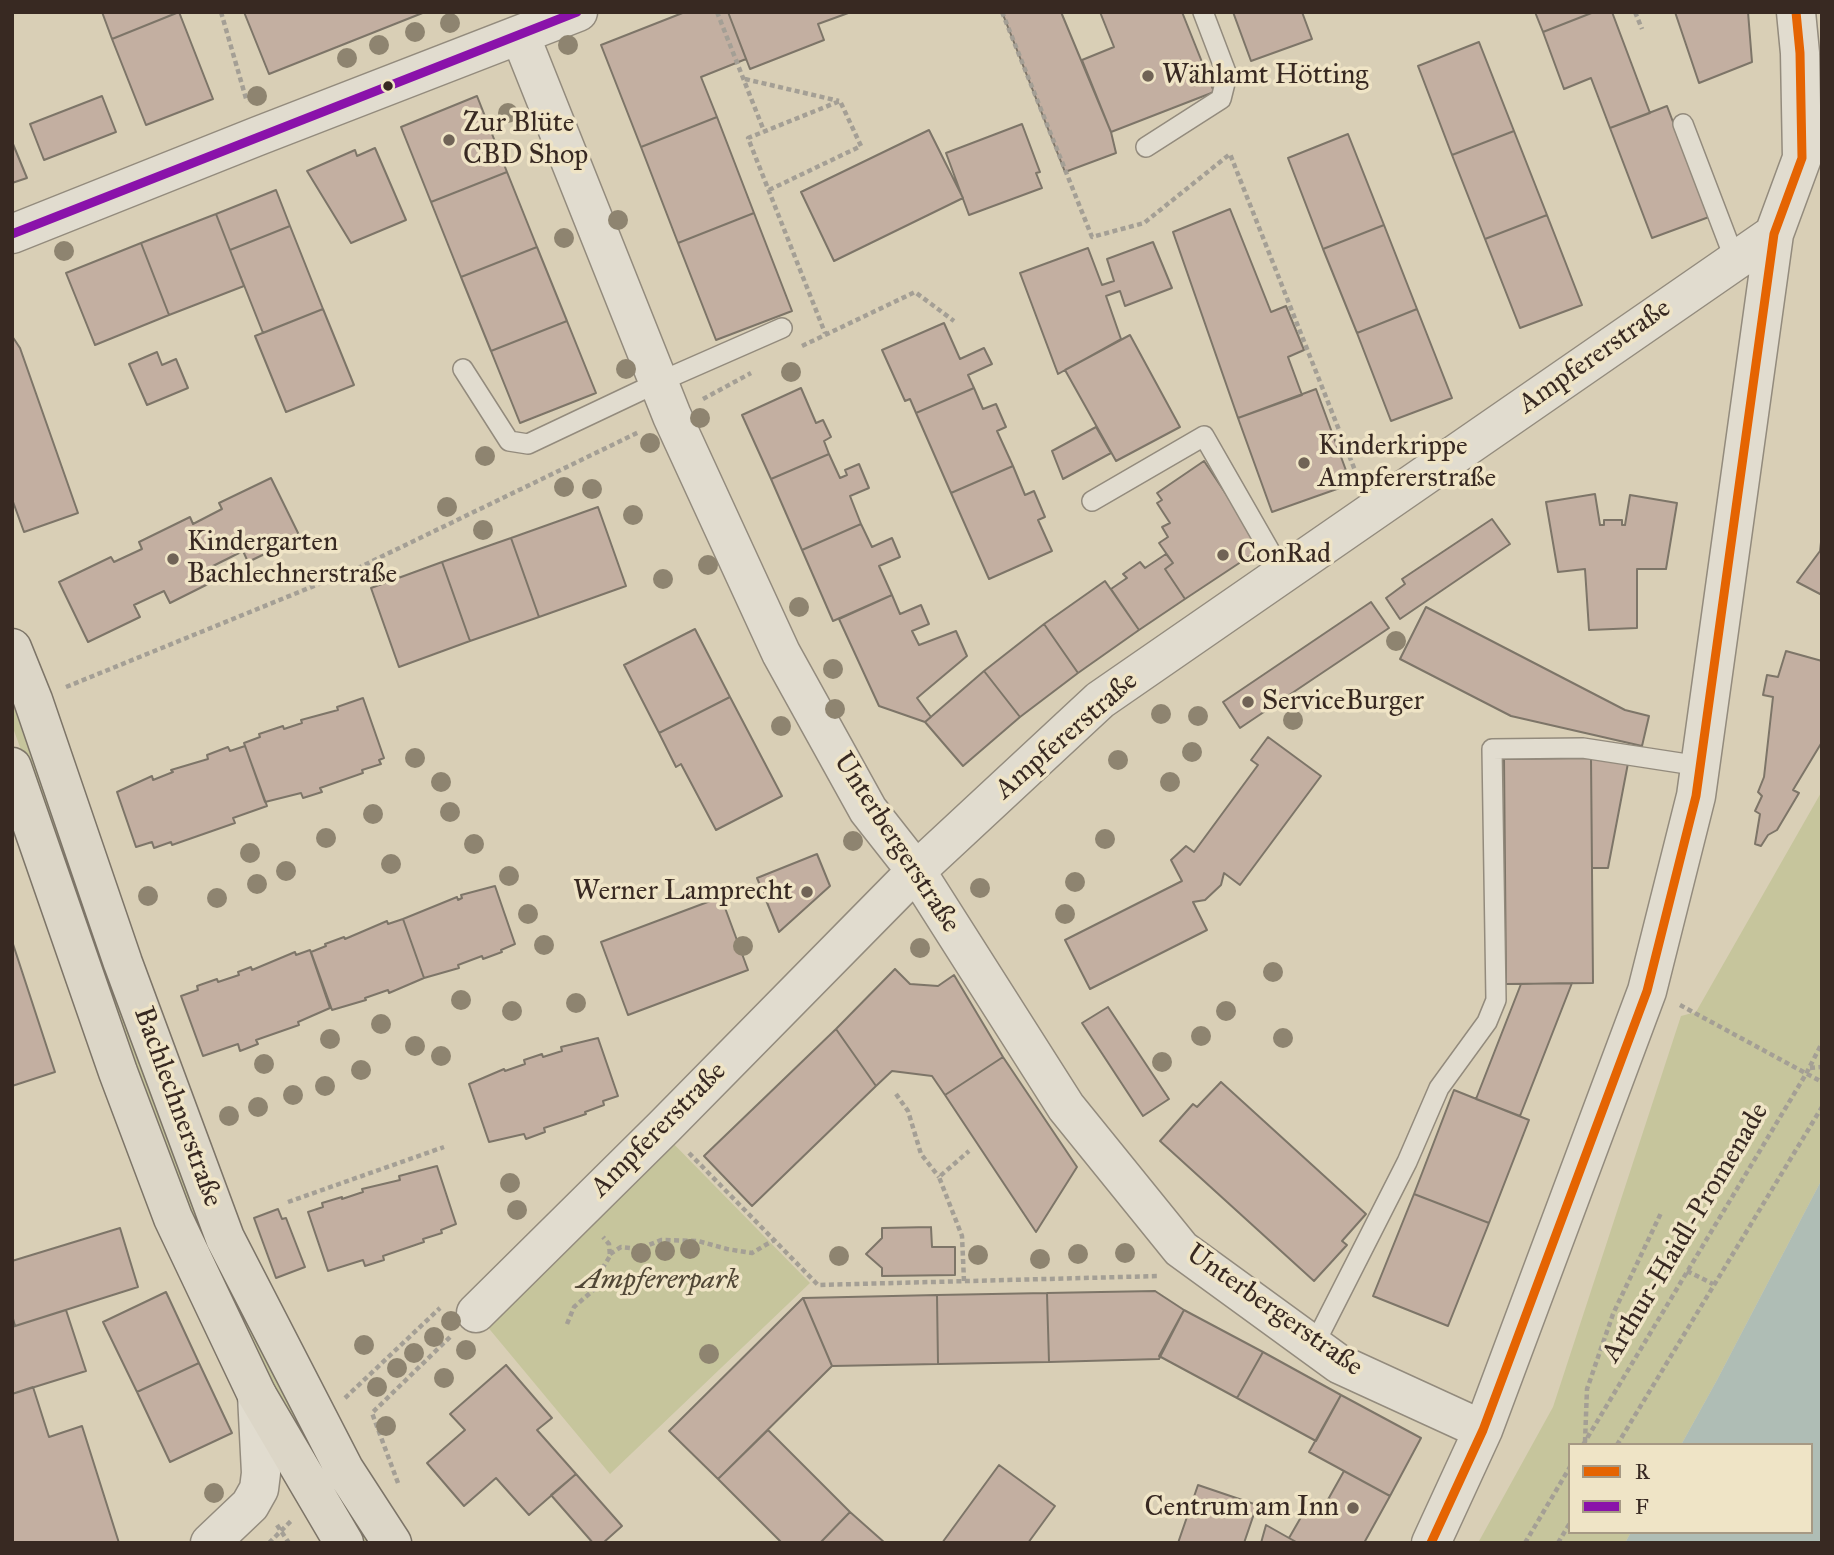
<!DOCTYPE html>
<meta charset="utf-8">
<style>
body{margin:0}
#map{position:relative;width:1834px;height:1555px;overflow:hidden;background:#d9cfb6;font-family:"IM FELL Great Primer",serif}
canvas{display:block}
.frame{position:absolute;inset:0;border:14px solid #382922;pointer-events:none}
.legend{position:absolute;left:1568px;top:1443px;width:245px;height:91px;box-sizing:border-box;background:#efe4c6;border:2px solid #a69984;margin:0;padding:9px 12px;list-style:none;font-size:21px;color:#382922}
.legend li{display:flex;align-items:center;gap:14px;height:35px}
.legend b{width:35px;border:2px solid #a69984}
</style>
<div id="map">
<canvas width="1834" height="1555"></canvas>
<div class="frame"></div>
<ul class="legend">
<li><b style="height:9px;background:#e56402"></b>R</li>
<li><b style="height:9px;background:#8a12aa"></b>F</li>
</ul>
</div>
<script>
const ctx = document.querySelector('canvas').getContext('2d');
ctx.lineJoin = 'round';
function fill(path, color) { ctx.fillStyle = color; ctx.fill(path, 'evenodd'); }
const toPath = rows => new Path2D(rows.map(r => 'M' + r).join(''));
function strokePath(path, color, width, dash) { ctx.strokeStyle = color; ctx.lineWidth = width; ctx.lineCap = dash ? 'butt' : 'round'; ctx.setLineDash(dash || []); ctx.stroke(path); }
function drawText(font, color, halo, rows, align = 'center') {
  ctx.font = font + ' "IM FELL Great Primer",serif'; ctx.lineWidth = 7; ctx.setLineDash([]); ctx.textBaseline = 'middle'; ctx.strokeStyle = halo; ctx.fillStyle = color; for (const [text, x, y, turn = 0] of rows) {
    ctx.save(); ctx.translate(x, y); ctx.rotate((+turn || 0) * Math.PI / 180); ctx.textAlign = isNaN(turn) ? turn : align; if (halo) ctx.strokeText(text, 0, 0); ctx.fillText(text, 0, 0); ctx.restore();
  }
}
fill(toPath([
 [12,702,80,896,255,1339,299,1424,372,1543,363,1543,293,1427,201,1237,128,1046,12,725],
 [1822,791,1822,1179,1717,1380,1681,1445,1570,1445,1570,1532,1631,1532,1625,1543,1478,1543,1553,1407,1681,1016,1696,1012],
 [660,1130,810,1283,610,1474,476,1313]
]), '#c6c59c');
fill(toPath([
 [1822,1179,1822,1543,1625,1543,1631,1532,1811,1532,1811,1445,1681,1445,1717,1380]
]), '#afbdb5');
const building = toPath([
 [102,12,179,12,112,39,102,12],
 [179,12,213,99,146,125,112,39,179,12],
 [244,12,425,12,269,74,244,12],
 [685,12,728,12,746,59,701,77,717,117,641,147,601,45,685,12],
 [728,12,851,12,818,24,824,40,750,69,728,12],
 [1002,12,1061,12,1111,132,1116,153,1065,172,1002,12],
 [1100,12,1182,12,1214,92,1111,132,1082,60,1114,47,1100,12],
 [1233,12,1302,12,1312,39,1251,61,1233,12],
 [1535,12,1594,12,1543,32,1535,12],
 [1594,12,1612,12,1650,113,1610,128,1591,78,1564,89,1543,32,1594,12],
 [1675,12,1748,12,1752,62,1699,83,1675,12],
 [1479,42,1514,131,1452,155,1418,66,1479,42],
 [102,96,116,132,44,160,30,124,102,96],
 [477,96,507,172,431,202,401,127,477,96],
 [1667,106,1709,217,1652,238,1610,128,1667,106],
 [717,117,754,213,678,243,641,147,717,117],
 [1022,124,1040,172,1036,173,1042,188,969,215,946,153,1022,124],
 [929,130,963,198,834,261,801,192,929,130],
 [1514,131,1547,215,1485,239,1452,155,1514,131],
 [1348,134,1384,225,1323,249,1288,158,1348,134],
 [13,144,27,178,12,183,12,145,13,144],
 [375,148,406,220,351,243,307,171,355,150,357,156,375,148],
 [507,172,537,247,461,277,431,202,507,172],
 [276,190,290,226,230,250,216,214,276,190],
 [1230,209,1271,312,1286,306,1304,350,1288,357,1302,395,1238,418,1173,232,1230,209],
 [754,213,792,311,716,340,678,243,754,213],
 [216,214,244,286,169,315,141,243,216,214],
 [1547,215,1582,305,1520,328,1485,239,1547,215],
 [1384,225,1417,309,1357,333,1323,249,1384,225],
 [290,226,323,309,263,333,230,250,290,226],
 [1153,242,1172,288,1125,306,1120,291,1106,296,1121,339,1058,374,1020,273,1088,248,1102,285,1114,281,1107,259,1153,242],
 [141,243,169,315,95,345,66,273,141,243],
 [537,247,567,321,491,351,461,277,537,247],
 [323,309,354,385,286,412,255,336,323,309],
 [1417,309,1452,398,1391,421,1357,333,1417,309],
 [567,321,596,393,520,423,491,351,567,321],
 [944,323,960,359,984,348,992,364,968,375,974,388,916,413,910,399,905,401,882,350,944,323],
 [1130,335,1180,427,1116,461,1065,370,1130,335],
 [12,336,20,348,78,513,24,532,12,499,12,336],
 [157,352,162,365,176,359,188,388,147,405,129,364,157,352],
 [801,388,816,423,823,420,831,437,824,441,829,454,771,479,742,415,801,388],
 [974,388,983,409,996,404,1006,427,997,431,1013,466,951,493,916,413,974,388],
 [1316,389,1351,484,1272,512,1238,418,1316,389],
 [1096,427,1111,453,1063,479,1052,451,1096,427],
 [829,454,840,478,847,475,845,470,859,464,869,488,850,496,861,524,802,550,771,479,829,454],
 [1204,461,1262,548,1185,599,1165,569,1173,563,1159,543,1168,537,1162,527,1170,523,1157,503,1162,500,1157,493,1204,461],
 [1013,466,1025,495,1034,491,1045,517,1038,520,1052,551,989,579,951,493,1013,466],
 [271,478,300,537,248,562,243,551,213,566,220,578,170,603,164,591,134,605,140,617,88,642,59,582,111,557,114,562,142,549,139,542,190,517,193,524,222,509,219,503,271,478],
 [1595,494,1600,525,1604,525,1604,520,1622,520,1622,525,1625,525,1630,495,1677,503,1666,569,1637,569,1637,628,1589,630,1585,569,1558,572,1546,502,1595,494],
 [598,507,626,586,539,617,511,538,598,507],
 [1492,519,1510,544,1400,619,1386,598,1405,584,1402,579,1492,519],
 [861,524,872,547,892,538,900,557,879,566,892,595,833,621,802,550,861,524],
 [1822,533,1822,595,1797,582,1820,551,1822,533],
 [511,538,539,617,470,641,442,562,511,538],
 [1166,554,1173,563,1165,569,1185,599,1139,630,1111,589,1127,578,1123,574,1140,562,1145,568,1166,554],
 [442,562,470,641,399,667,371,588,442,562],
 [1105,581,1139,630,1078,673,1044,624,1105,581],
 [892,595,900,614,921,605,929,624,912,631,919,645,956,631,967,656,917,698,931,717,925,722,879,706,839,619,892,595],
 [1371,602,1389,628,1240,728,1223,702,1371,602],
 [1426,607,1625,710,1649,716,1642,746,1511,716,1400,659,1426,607],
 [1044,624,1078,673,1020,717,984,671,1044,624],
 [695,629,730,697,659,733,624,665,695,629],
 [1786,651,1822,661,1822,742,1793,790,1799,793,1777,830,1768,835,1761,846,1755,844,1760,814,1755,811,1762,796,1758,792,1764,777,1773,697,1763,695,1767,675,1778,677,1786,651],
 [984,671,1020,717,963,766,925,722,984,671],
 [730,697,782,796,716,830,681,764,676,767,659,733,730,697],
 [363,698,384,758,379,760,381,764,362,770,363,773,320,788,322,792,303,798,301,793,265,802,244,743,260,737,259,734,283,726,284,729,302,723,301,720,338,710,337,707,363,698],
 [1268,737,1321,776,1240,885,1224,873,1221,885,1205,900,1193,902,1207,930,1090,989,1065,940,1182,881,1171,860,1186,846,1194,852,1258,765,1251,760,1268,737],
 [245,746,267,806,233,818,235,823,172,845,171,842,154,848,152,842,136,847,117,792,152,776,153,780,173,772,171,770,208,759,207,755,228,747,230,751,245,746],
 [1591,758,1593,983,1506,984,1504,759,1591,758],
 [1591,758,1629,758,1608,868,1592,868,1591,758],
 [817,854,830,886,779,932,757,878,817,854],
 [495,886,515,944,501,950,502,952,483,959,482,956,458,965,459,968,424,978,403,919,457,897,458,900,462,898,461,895,495,886],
 [721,897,748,970,628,1015,601,942,721,897],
 [403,919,424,978,389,993,388,990,365,998,366,1000,332,1010,311,952,326,946,325,944,344,937,345,939,387,921,388,924,403,919],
 [12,941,55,1072,12,1086,12,941],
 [310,950,330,1008,298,1022,299,1025,256,1040,258,1044,240,1051,238,1044,203,1056,181,996,198,990,197,986,217,979,218,982,239,975,238,972,251,967,252,970,295,952,296,955,310,950],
 [895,969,910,984,938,986,954,975,1003,1057,945,1095,932,1076,892,1071,876,1086,836,1029,895,969],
 [1572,983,1520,1116,1476,1099,1521,984,1572,983],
 [1108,1007,1169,1099,1143,1116,1082,1023,1108,1007],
 [836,1029,876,1086,752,1206,704,1156,836,1029],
 [598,1038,618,1096,603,1101,604,1105,585,1112,586,1114,544,1128,545,1132,526,1139,524,1134,489,1142,469,1084,504,1069,505,1071,525,1064,524,1060,542,1054,543,1057,562,1051,561,1047,598,1038],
 [1003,1057,1077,1167,1036,1232,945,1095,1003,1057],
 [1221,1082,1366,1214,1342,1241,1347,1245,1314,1281,1160,1141,1193,1104,1197,1107,1221,1082],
 [1454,1090,1529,1120,1489,1223,1414,1194,1454,1090],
 [437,1166,456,1224,441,1230,442,1233,423,1239,424,1242,383,1256,384,1260,365,1266,363,1260,328,1271,308,1212,323,1207,322,1203,342,1197,342,1199,363,1192,362,1189,400,1180,399,1176,437,1166],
 [1414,1194,1489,1223,1448,1326,1373,1296,1414,1194],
 [278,1209,282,1219,286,1218,305,1267,276,1278,254,1218,278,1209],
 [931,1227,932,1247,955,1247,955,1275,882,1276,882,1268,866,1254,882,1238,882,1228,931,1227],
 [120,1228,138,1287,15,1326,12,1315,12,1261,120,1228],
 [1155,1291,1184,1310,1159,1359,1049,1362,1047,1293,1155,1291],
 [166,1292,199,1363,137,1392,103,1322,166,1292],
 [1047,1293,1049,1362,938,1364,937,1295,1047,1293],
 [937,1295,938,1364,832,1366,803,1298,937,1295],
 [803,1298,832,1366,718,1479,669,1431,803,1298],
 [66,1310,86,1371,12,1394,12,1327,66,1310],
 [1184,1310,1263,1352,1237,1398,1159,1356,1184,1310],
 [1263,1352,1341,1395,1316,1441,1237,1398,1263,1352],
 [199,1363,232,1433,170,1462,137,1392,199,1363],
 [506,1365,552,1418,537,1430,576,1474,529,1515,496,1478,464,1506,427,1463,465,1430,450,1414,506,1365],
 [33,1387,49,1437,82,1426,119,1543,12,1543,12,1394,33,1387],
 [1341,1395,1421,1438,1390,1496,1309,1452,1341,1395],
 [768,1430,850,1512,820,1543,782,1543,718,1479,768,1430],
 [999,1465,1055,1506,1028,1543,942,1543,999,1465],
 [1344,1471,1390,1496,1364,1543,1298,1543,1289,1538,1308,1505,1321,1512,1344,1471],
 [576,1474,622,1526,603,1543,593,1543,551,1495,576,1474],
 [1198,1485,1257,1505,1244,1543,1178,1543,1198,1485],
 [850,1512,885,1543,820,1543,850,1512],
 [1266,1525,1289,1538,1298,1543,1261,1543,1266,1525]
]);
fill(building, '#c3afa1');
strokePath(building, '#7d7568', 2);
const service = toPath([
 [1683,124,1735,260],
 [1146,147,1221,99,1227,75,1203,12],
 [463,369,509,441,528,444,659,382,782,328],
 [1092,501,1204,436,1283,574],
 [1314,1345,1407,1162,1439,1088,1487,1022,1496,1000,1492,749,1583,748,1700,766]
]);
const minor = toPath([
 [520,35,672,416,781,653,868,810,916,871,1066,1107,1181,1249,1339,1364,1483,1430],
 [12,234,258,136,578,12],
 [476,1313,664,1127,916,871,1100,700,1774,234],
 [210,1543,250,1505,259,1489,261,1473,257,1395],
 [1431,1543,1483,1430,1647,991,1696,796,1774,234,1802,158,1800,53,1796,12]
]);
const primary = toPath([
 [12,648,33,700,123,963,225,1238,344,1469,392,1543],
 [12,767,118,1072,173,1218,257,1395,344,1543]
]);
strokePath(service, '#938b7d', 22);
strokePath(minor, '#938b7d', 41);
strokePath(primary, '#7d7568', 41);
strokePath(toPath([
 [221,12,247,102],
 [717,12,764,131],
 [1002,12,1092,237,1144,223,1230,154,1358,478],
 [1635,12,1642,29],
 [745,79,839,101],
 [769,190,861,146,840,101,748,138,825,333],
 [802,346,915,292,954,321],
 [703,399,751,373],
 [66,687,358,568,639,432],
 [1680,1005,1822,1082],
 [1810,1068,1822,1067],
 [896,1094,908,1111,921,1154,939,1177],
 [689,1153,818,1285,1159,1276],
 [288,1202,444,1147],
 [610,1254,621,1247,639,1249,661,1240,698,1241,727,1249,752,1253,774,1240],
 [1687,1271,1713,1284],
 [964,1281,962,1236,939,1177,969,1151],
 [567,1324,574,1307,597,1287,602,1269,610,1256,609,1244,603,1237],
 [345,1398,440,1308],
 [1585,1442,1587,1389,1613,1314,1661,1213],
 [1583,1445,1806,1074,1822,1043],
 [1617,1445,1822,1107],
 [398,1483,372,1413,450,1337],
 [277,1525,289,1543],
 [269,1543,291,1521],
 [1525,1543,1570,1467],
 [1558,1543,1570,1523]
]), '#a49f95', 4.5, [5, 3.5]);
strokePath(service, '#e1dccf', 19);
strokePath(minor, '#e1dccf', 38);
strokePath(primary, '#dcd6c7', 38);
strokePath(toPath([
 [1431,1543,1483,1430,1647,991,1696,796,1774,234,1802,158,1800,53,1796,12]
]), '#e56402', 9);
strokePath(toPath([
 [12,234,577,12]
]), '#8a12aa', 9);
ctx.fillStyle = '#8e8470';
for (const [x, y] of [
 [450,23],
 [415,32],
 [379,45],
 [568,45],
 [347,58],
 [257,96],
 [508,113],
 [618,220],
 [564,238],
 [64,251],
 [626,369],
 [791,372],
 [700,418],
 [650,443],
 [485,456],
 [564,487],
 [592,489],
 [447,507],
 [633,515],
 [483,530],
 [708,565],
 [663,579],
 [799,607],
 [1396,641],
 [833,669],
 [835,709],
 [1161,714],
 [1198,716],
 [1293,720],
 [781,726],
 [1192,752],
 [415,758],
 [1118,760],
 [441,782],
 [1170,782],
 [450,812],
 [373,814],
 [326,838],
 [1105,839],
 [853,841],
 [474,844],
 [250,853],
 [391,864],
 [286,871],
 [509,876],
 [1075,882],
 [257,884],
 [980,888],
 [148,896],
 [217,898],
 [528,914],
 [1065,914],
 [544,945],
 [743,946],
 [920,948],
 [1273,972],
 [461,1000],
 [576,1003],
 [512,1011],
 [1226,1011],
 [381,1024],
 [1201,1036],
 [1283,1038],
 [330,1039],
 [415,1046],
 [441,1056],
 [1162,1062],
 [264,1064],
 [361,1070],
 [325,1086],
 [293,1095],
 [258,1107],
 [229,1116],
 [510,1183],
 [517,1210],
 [690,1249],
 [665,1251],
 [641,1253],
 [1125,1253],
 [1078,1254],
 [978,1255],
 [839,1256],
 [1040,1259],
 [451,1321],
 [434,1337],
 [364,1345],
 [466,1350],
 [414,1353],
 [709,1354],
 [397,1368],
 [444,1378],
 [377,1387],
 [386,1426],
 [214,1493]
]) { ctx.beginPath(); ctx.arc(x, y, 10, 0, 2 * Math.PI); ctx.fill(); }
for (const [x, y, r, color] of [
 [1148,76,7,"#706356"],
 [388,86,6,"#382922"],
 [449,140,7,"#706356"],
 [1304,463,7,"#706356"],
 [1223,555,7,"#706356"],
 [173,559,7,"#706356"],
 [1248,702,7,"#706356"],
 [807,892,7,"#706356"],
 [1353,1508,7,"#706356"]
]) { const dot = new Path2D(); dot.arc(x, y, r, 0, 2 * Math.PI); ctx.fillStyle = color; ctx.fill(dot); strokePath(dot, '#efe4c6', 2.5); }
drawText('28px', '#382922', '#efe4c6', [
 ["Wählamt Hötting",1162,76],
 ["Zur Blüte",463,124],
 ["CBD Shop",463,156],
 ["Kinderkrippe",1318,447],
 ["Ampfererstraße",1318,479],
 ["Kindergarten",187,543],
 ["Bachlechnerstraße",187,575],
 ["ConRad",1237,555],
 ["ServiceBurger",1262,702],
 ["Werner Lamprecht",793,892,"right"],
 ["Centrum am Inn",1339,1508,"right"]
], 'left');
drawText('28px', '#382922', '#efe4c6', [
 ["Ampfererstraße",1595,357,-35],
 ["Ampfererstraße",1067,736,-41],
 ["Unterbergerstraße",896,843,57],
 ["Bachlechnerstraße",177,1107,70],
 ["Ampfererstraße",659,1130,-45],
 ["Arthur-Haidl-Promenade",1686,1233,-59],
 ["Unterbergerstraße",1274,1311,35]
]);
drawText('italic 28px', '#514736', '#efe4c6', [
 ["Ampfererpark",658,1281]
]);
</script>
